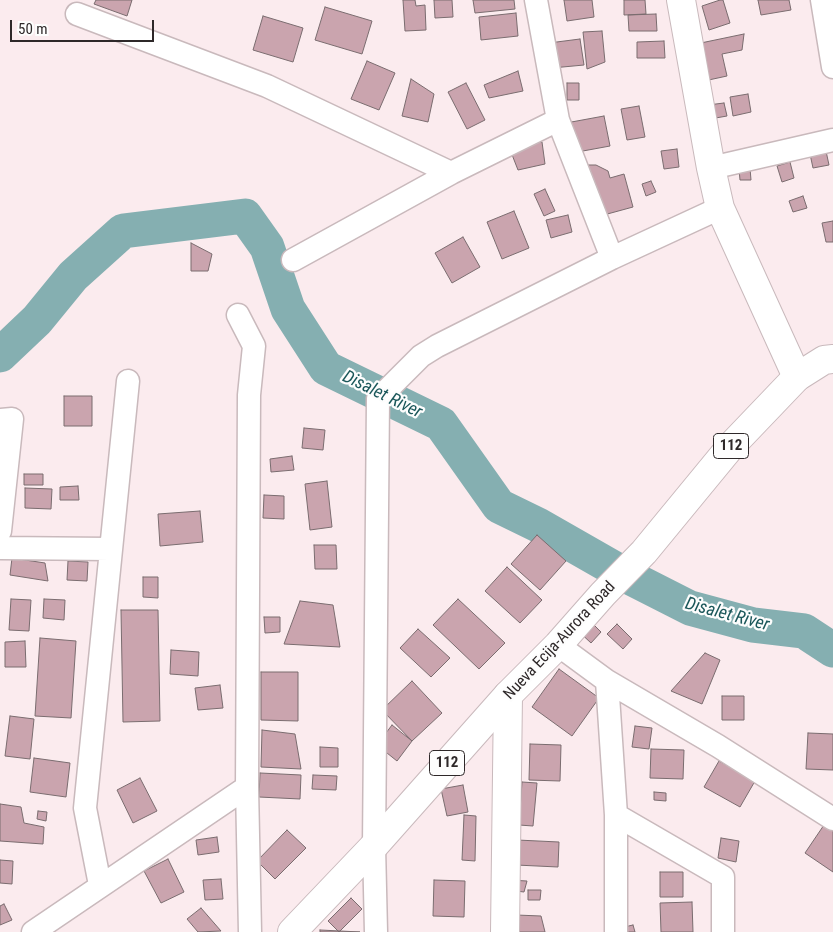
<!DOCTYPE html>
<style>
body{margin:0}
#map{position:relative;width:833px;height:932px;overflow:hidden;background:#fbebee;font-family:"Roboto Condensed",sans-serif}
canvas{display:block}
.scale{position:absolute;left:10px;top:20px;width:144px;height:22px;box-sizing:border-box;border:2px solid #2e2829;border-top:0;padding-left:6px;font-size:15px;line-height:18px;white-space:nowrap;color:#2e2829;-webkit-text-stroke:4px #fdfdfd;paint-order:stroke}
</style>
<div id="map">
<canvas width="833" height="932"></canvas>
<div class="scale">50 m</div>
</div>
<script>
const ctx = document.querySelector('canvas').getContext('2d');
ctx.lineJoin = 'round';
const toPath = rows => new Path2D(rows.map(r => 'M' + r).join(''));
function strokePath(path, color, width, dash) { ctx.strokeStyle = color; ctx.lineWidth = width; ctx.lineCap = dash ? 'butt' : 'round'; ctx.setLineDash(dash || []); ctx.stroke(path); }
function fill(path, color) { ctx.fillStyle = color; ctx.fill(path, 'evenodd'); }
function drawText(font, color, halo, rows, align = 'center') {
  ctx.font = font + ' "Roboto Condensed",sans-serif'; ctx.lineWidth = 4.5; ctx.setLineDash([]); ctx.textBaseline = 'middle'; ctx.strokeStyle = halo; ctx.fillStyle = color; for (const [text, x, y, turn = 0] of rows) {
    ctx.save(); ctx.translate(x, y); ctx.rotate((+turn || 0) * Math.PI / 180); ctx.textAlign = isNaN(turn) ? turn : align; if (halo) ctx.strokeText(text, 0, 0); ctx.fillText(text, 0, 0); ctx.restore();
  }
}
strokePath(toPath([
 [0,355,37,320,73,276,123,231,245,216,267,247,288,309,326,368,441,424,499,506,538,525,629,577,690,608,753,625,804,631,833,650]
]), '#85afb1', 35);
const building = toPath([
 [96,0,132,0,127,16,94,4,96,0],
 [403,0,415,0,416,6,425,5,426,30,405,31,403,0],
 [434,0,452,0,453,17,435,18,434,0],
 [473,0,514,0,515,9,475,13,473,0],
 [564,0,592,0,594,17,567,21,564,0],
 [624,0,645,0,646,14,624,15,624,0],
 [720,0,723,0,730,23,709,30,702,6,720,0],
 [758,0,789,0,791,10,761,15,758,0],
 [325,7,372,21,362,54,315,40,325,7],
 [516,13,518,36,481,40,479,17,516,13],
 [656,14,657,31,629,31,628,15,656,14],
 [263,16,303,28,293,62,253,50,263,16],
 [602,31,605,62,587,69,583,32,602,31],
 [744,34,742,50,722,54,727,76,704,81,696,44,744,34],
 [580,39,584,65,552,68,549,43,580,39],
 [664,41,665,58,637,58,637,42,664,41],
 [367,61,395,73,379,110,351,99,367,61],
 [518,71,523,91,489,98,484,85,518,71],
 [411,79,434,94,428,122,402,116,411,79],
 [466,83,485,120,467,129,448,92,466,83],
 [567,83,579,83,579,100,567,100,567,83],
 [748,94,751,112,733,116,730,97,748,94],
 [724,103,727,116,710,119,708,105,724,103],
 [639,106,645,137,627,140,621,109,639,106],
 [604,116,610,146,572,153,566,123,604,116],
 [527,140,542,142,545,164,518,170,509,147,527,140],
 [677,149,679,167,664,169,661,151,677,149],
 [826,151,829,165,813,168,810,154,826,151],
 [790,162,794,178,782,182,777,166,790,162],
 [586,165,596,165,608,171,610,178,624,174,633,207,600,216,586,165],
 [750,168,751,180,740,180,739,169,750,168],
 [651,181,656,192,646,196,642,184,651,181],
 [545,189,555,211,544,216,534,194,545,189],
 [803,196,807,208,793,212,789,201,803,196],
 [514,211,529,248,502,259,487,222,514,211],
 [568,215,572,232,551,238,546,220,568,215],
 [833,221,833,242,826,242,822,223,833,221],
 [463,237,480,267,452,283,435,253,463,237],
 [191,243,212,254,208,271,191,271,191,243],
 [64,396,92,396,92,426,64,426,64,396],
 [304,428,325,430,323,450,302,448,304,428],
 [292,456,294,470,271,472,270,459,292,456],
 [24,474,43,474,43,485,24,485,24,474],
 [327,481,332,527,310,530,305,484,327,481],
 [78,486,79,500,60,500,60,487,78,486],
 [25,488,52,489,51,509,25,508,25,488],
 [264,495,284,496,284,519,263,518,264,495],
 [200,511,203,542,160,546,158,514,200,511],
 [537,535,566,561,540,590,511,564,537,535],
 [314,545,336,545,337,569,315,569,314,545],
 [12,558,45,563,48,581,10,575,12,558],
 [68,561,88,562,87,581,67,580,68,561],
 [507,567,542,600,520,623,485,591,507,567],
 [143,577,158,577,158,598,143,597,143,577],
 [11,599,31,600,29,631,9,630,11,599],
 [44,599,65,600,64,620,43,618,44,599],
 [458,599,505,643,479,669,433,625,458,599],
 [300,601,333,605,340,647,284,644,300,601],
 [121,610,158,610,160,721,123,722,121,610],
 [264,617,280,617,280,632,265,633,264,617],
 [587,618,601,632,591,643,576,629,587,618],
 [617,624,632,639,623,649,607,634,617,624],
 [418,629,450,658,431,677,400,648,418,629],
 [40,638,76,641,71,718,35,716,40,638],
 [25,641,26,667,5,667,5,642,25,641],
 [171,650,199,652,198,676,170,674,171,650],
 [705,653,720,660,702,704,671,691,705,653],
 [559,669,599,698,572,736,532,707,559,669],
 [261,672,298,672,298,721,261,720,261,672],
 [412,681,442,713,412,741,382,710,412,681],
 [220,685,223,708,198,710,195,688,220,685],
 [722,696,744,696,744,720,722,720,722,696],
 [10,716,34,719,30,759,5,756,10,716],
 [392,725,412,741,397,761,377,745,392,725],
 [635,726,652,728,649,749,632,747,635,726],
 [262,730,295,734,301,769,261,767,262,730],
 [808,733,833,734,833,770,806,769,808,733],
 [530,744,561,745,560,781,529,780,530,744],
 [320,747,338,748,338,767,320,767,320,747],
 [651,749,684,750,683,779,650,778,651,749],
 [34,758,70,763,66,797,30,792,34,758],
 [719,761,755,781,740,807,704,787,719,761],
 [260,773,301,775,300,799,259,797,260,773],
 [313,775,337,776,336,790,312,789,313,775],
 [140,778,157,811,133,823,117,790,140,778],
 [522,782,537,783,533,826,519,825,522,782],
 [463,785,468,812,447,816,441,789,463,785],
 [654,792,666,793,666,801,654,800,654,792],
 [0,804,21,807,24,823,44,827,43,844,0,841,0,804],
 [38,811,47,812,46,821,37,819,38,811],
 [464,815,476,816,475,861,462,860,464,815],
 [826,822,833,827,833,872,805,853,826,822],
 [287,830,306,848,275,879,257,861,287,830],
 [217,837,219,852,198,855,196,840,217,837],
 [721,838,739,841,736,862,718,858,721,838],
 [517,840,559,842,558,867,516,865,517,840],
 [168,859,184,892,161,903,144,871,168,859],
 [0,860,13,861,12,884,0,883,0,860],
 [660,872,683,872,683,897,660,897,660,872],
 [221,879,223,899,205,900,203,880,221,879],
 [434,880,465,881,464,917,433,916,434,880],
 [509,880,527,881,524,892,508,890,509,880],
 [528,890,541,890,540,900,528,900,528,890],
 [351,898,362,909,339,932,328,921,351,898],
 [692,902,693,932,661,932,660,903,692,902],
 [4,904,12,920,0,925,0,906,4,904],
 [201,908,221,931,198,932,187,919,201,908],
 [516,915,541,916,545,932,515,932,516,915],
 [633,925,635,932,621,932,620,928,633,925],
 [320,930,360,932,320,932,320,930]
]);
fill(building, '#caa4ae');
strokePath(building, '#7a6c6f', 1);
const minor = toPath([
 [536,0,558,120,612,258],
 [822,0,833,67],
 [77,14,267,86,451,173],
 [711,168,833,140],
 [293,260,451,173,558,120],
 [238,315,254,346,249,395,247,787,250,932],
 [0,420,12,419,0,531],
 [0,548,110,549],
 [558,645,607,681,718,746,833,819],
 [607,681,616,815,616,932],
 [616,815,723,877,723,932],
 [100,885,85,808,128,381],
 [33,932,247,787],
 [376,932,374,846,378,399,421,356,437,346,612,258,720,208]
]);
const tertiary = toPath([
 [681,0,711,168,720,208,797,377],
 [505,932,508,695]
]);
const primary = toPath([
 [292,932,374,846,508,695,558,645,603,594,644,552,732,445,797,377,824,360,833,359]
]);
strokePath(minor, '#c9b9bc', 25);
strokePath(tertiary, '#c9b9bc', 30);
strokePath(primary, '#c9b9bc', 30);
strokePath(minor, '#fff', 22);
strokePath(tertiary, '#fff', 28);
strokePath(primary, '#fff', 28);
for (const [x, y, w] of [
 [731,446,35],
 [447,763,35]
]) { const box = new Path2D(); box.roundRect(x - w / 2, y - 12.5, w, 25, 4); ctx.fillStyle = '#fdfdfd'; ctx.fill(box); strokePath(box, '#2e2829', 1); }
drawText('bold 15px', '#2e2829', null, [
 ["112",731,446],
 ["112",447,763]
]);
drawText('16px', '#2e2829', '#fdfdfd', [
 ["Nueva Ecija-Aurora Road",560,641,-47]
]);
drawText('italic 18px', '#1b575a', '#fdfdfd', [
 ["Disalet River",382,395,26],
 ["Disalet River",727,615,15]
]);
</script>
